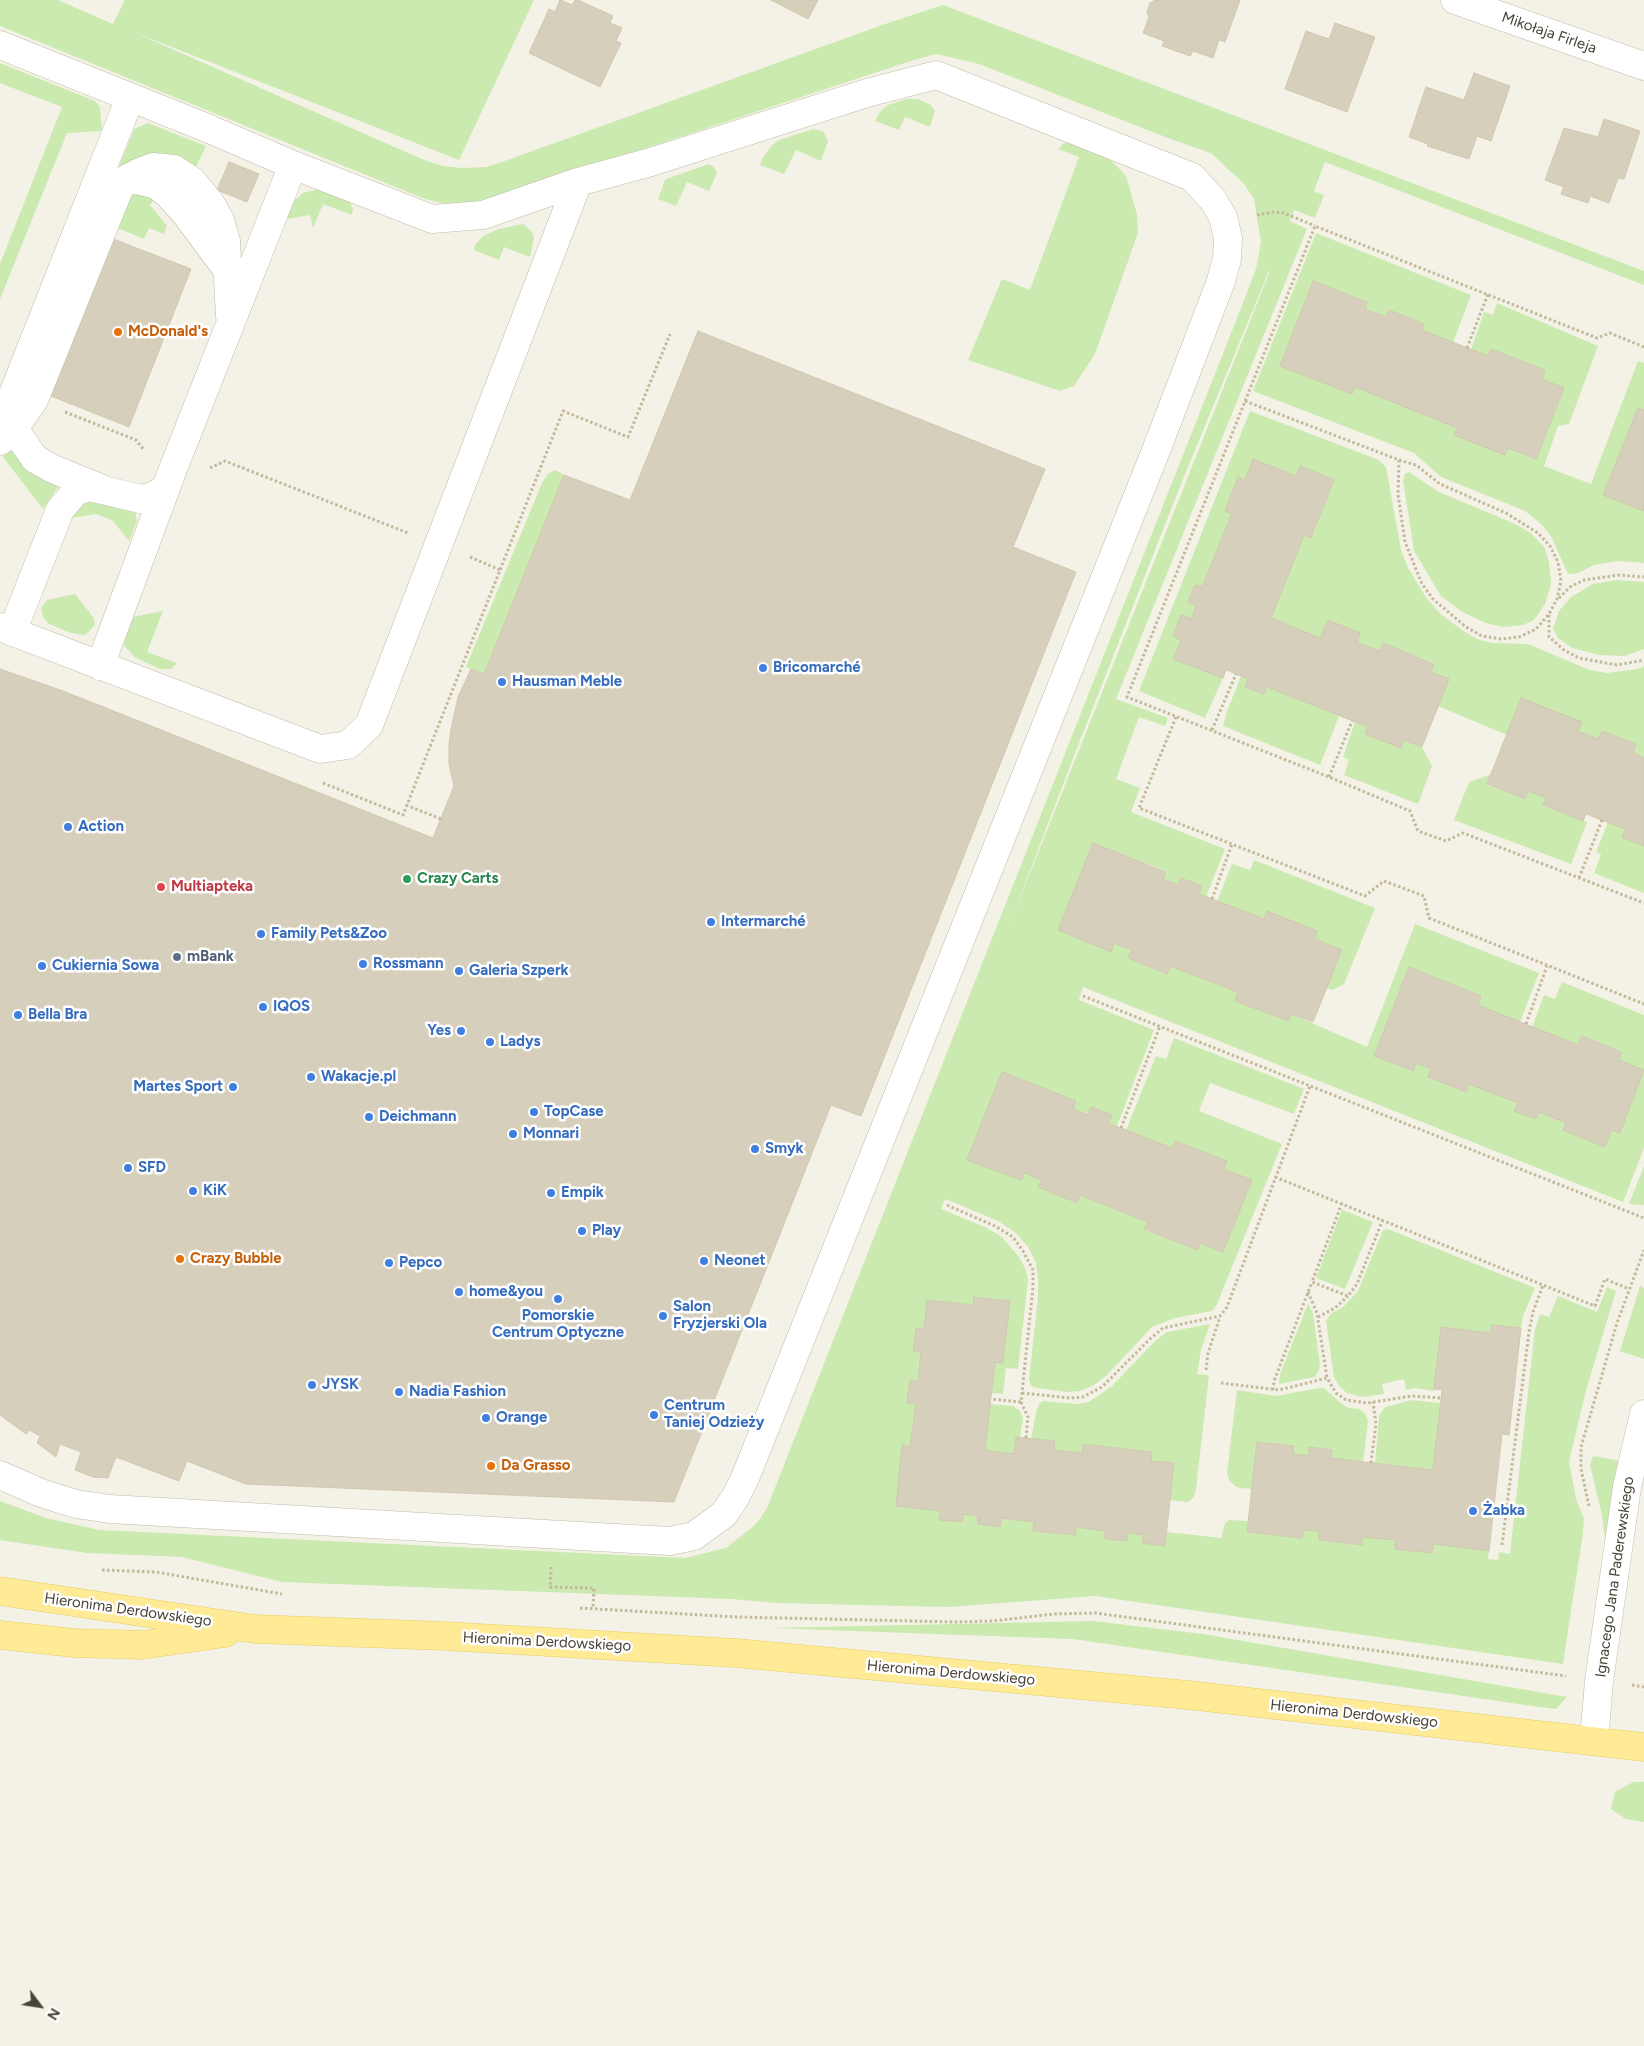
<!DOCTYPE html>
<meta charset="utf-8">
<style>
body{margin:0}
#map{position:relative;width:1644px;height:2046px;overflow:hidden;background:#f4f2e7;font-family:Figtree,sans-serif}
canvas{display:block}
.north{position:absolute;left:15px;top:1981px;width:50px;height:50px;-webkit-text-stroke:4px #fff;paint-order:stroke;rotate:121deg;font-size:14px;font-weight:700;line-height:20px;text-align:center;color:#484336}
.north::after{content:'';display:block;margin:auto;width:18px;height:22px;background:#484336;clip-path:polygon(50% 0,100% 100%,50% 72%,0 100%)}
</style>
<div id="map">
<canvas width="1644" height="2046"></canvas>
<div class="north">N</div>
</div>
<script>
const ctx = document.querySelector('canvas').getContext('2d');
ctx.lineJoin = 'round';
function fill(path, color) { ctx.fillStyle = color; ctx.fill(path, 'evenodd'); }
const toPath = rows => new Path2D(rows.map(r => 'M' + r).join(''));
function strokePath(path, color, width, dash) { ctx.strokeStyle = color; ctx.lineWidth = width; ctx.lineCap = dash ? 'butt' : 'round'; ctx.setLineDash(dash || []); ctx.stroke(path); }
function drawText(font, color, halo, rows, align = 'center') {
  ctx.font = font + ' Figtree,sans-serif'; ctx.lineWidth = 5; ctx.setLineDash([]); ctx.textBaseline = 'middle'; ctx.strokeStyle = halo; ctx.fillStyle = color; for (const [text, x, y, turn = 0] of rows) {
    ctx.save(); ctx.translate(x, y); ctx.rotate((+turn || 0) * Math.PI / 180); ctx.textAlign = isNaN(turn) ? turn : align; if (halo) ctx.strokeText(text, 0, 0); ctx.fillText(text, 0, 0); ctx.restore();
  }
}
fill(toPath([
 [0,0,58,0,113,24,125,0,534,0,459,160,131,31,424,160,443,166,462,168,486,167,502,162,885,24,943,5,1644,271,1644,285,1325,162,1314,191,1324,195,1315,218,1294,210,1290,221,1307,229,1116,699,1168,718,1165,726,1139,717,1116,779,1140,788,1131,812,1225,849,1206,897,1199,894,1202,886,1182,878,1178,885,1163,879,1166,871,1093,843,1058,930,1110,951,1114,943,1132,950,1129,959,1167,974,1170,966,1238,992,1236,1001,1287,1021,1291,1014,1367,1047,1415,924,1539,973,1520,1022,1478,1005,1481,996,1409,967,1374,1056,1412,1071,1416,1063,1431,1069,1429,1077,1466,1092,1469,1084,1518,1103,1515,1111,1536,1119,1539,1112,1566,1123,1564,1130,1605,1147,1612,1130,1620,1132,1644,1070,1644,1148,1623,1202,1083,987,1079,1000,1154,1030,1117,1126,1108,1123,1111,1116,1091,1107,1088,1115,1073,1109,968,1160,1020,1180,1024,1173,1042,1180,1039,1187,1076,1203,1080,1195,1148,1222,1145,1230,1197,1250,1200,1243,1223,1252,1252,1180,1224,1169,1226,1161,1176,1141,1172,1148,1126,1130,1156,1056,1166,1059,1174,1038,1304,1089,1294,1114,1210,1083,1199,1111,1282,1144,1217,1304,1212,1311,1175,1318,1152,1327,1106,1376,1094,1385,1080,1391,1067,1392,1037,1388,1031,1386,1029,1380,1038,1297,1038,1280,1036,1263,1028,1247,1016,1233,998,1221,945,1199,941,1209,985,1227,1002,1237,1019,1257,1026,1270,1028,1280,1018,1369,1006,1368,1003,1394,991,1393,995,1362,1003,1362,1010,1301,974,1297,973,1305,928,1300,924,1329,916,1329,913,1351,921,1352,918,1382,910,1381,916,1404,910,1447,902,1446,896,1506,941,1511,940,1520,962,1522,963,1514,978,1516,978,1524,1000,1527,1001,1518,1034,1522,1033,1531,1074,1535,1076,1527,1105,1531,1105,1539,1126,1541,1128,1533,1144,1535,1143,1543,1165,1545,1167,1532,1221,1538,1225,1523,1229,1520,1248,1521,1247,1532,1302,1538,1303,1530,1319,1531,1319,1540,1361,1545,1362,1537,1395,1540,1395,1549,1432,1553,1433,1544,1489,1551,1488,1559,1498,1560,1499,1552,1510,1554,1535,1329,1540,1314,1549,1317,1558,1296,1597,1312,1607,1287,1616,1291,1587,1387,1569,1461,1576,1499,1584,1519,1583,1533,1563,1664,1095,1596,949,1607,776,1603,731,1599,282,1582,182,1557,87,1553,0,1540,0,1501,46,1518,99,1530,685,1558,726,1548,756,1524,767,1508,1243,303,1256,269,1261,242,1254,199,1244,184,1211,153,1173,140,979,64,936,54,914,60,494,198,465,204,446,204,425,199,0,26],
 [1269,271,1270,271,1006,933,1081,738,1183,479],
 [0,63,95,101,100,107,102,131,67,133,0,299,0,264,62,107,0,83],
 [906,99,918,99,931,105,935,111,930,127,905,117,899,130,875,121,880,112,888,105],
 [148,123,206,146,195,169,117,172,134,129],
 [813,129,823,131,828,141,821,161,796,150,784,174,760,165,762,159,772,145,779,140],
 [1064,143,1074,143,1108,157,1126,176,1137,214,1138,233,1095,354,1074,386,1060,391,968,360,1002,279,1030,290,1079,157,1058,149],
 [709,164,715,168,717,173,709,191,687,182,676,206,658,199,665,180,669,178],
 [319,189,350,202,353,209,352,215,323,204,313,228,310,215,281,220,289,205,303,193],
 [150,193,157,196,150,205,167,226,164,234,149,228,144,239,113,226,126,201,134,194],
 [523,224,532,232,534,237,530,257,504,247,499,260,474,250,475,245,483,236,499,229],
 [1316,233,1471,295,1453,343,1422,330,1424,324,1389,310,1386,317,1365,309,1367,302,1313,281,1280,366,1352,394,1355,387,1457,428,1454,435,1508,448,1536,459,1564,388,1542,379,1545,370,1491,349,1488,356,1471,350,1484,312,1493,315,1497,303,1598,346,1569,424,1558,426,1544,466,1591,484,1638,361,1644,363,1644,410,1638,408,1603,495,1644,511,1644,563,1618,561,1594,565,1578,573,1568,574,1551,536,1541,524,1525,511,1441,477,1414,453,1253,391],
 [1250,411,1379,460,1386,467,1401,550,1408,568,1427,599,1441,614,1462,630,1477,639,1492,643,1528,644,1590,670,1607,673,1638,669,1644,666,1644,758,1633,753,1636,744,1602,731,1598,739,1507,735,1438,706,1431,672,1434,663,1383,643,1380,651,1357,642,1360,633,1328,620,1320,638,1271,618,1304,535,1312,538,1334,480,1300,466,1296,476,1254,459,1245,480,1238,477,1225,511,1232,514,1202,587,1195,585,1188,602,1196,606,1191,619,1181,616,1173,636,1181,640,1173,659,1223,678,1205,718,1139,691],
 [7,451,12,451,21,463,34,473,56,482,58,487,43,509,3,457],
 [555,470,564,475,484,674,466,667,542,483,548,474],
 [1409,472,1439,492,1513,523,1531,533,1545,548,1549,563,1551,584,1545,604,1534,620,1523,625,1503,627,1485,623,1461,611,1441,596,1414,551,1403,480,1405,474],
 [100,499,131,509,135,512,137,521,129,541,112,520,96,514,71,518,87,501],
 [1617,580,1644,582,1644,649,1625,656,1599,655,1572,648,1558,638,1553,628,1559,611,1571,597,1593,584],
 [75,594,93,617,95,625,85,635,71,633,49,624,43,617,41,608,47,600],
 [163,611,147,652,177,663,171,669,160,669,136,658,125,647,122,634,127,618],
 [1241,676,1248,679,1245,687,1264,694,1267,687,1339,716,1320,765,1223,726,1227,711],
 [1355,722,1368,727,1366,734,1400,748,1404,740,1422,747,1432,766,1418,804,1344,775,1349,760,1343,757],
 [1492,774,1487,785,1525,799,1528,791,1546,798,1543,806,1587,822,1571,864,1454,820,1469,782],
 [1608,822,1625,829,1622,837,1644,846,1644,893,1594,873,1601,854,1596,852],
 [1254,860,1375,908,1344,984,1333,990,1327,988,1342,951,1315,939,1317,931,1267,912,1264,919,1217,901,1232,864,1250,870],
 [1562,982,1644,1015,1644,1070,1619,1060,1622,1051,1582,1036,1578,1045,1532,1027,1544,995,1555,999],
 [1644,1166,1644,1205,1629,1204],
 [1342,1210,1373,1222,1345,1289,1316,1278],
 [1388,1229,1535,1288,1523,1316,1521,1328,1492,1325,1490,1333,1441,1327,1434,1391,1414,1388,1406,1390,1404,1379,1382,1384,1384,1394,1362,1397,1347,1393,1340,1387,1334,1377,1326,1321,1331,1313,1342,1308,1358,1291,1383,1230],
 [1640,1286,1644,1288,1644,1359,1620,1351],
 [1308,1304,1313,1313,1320,1366,1318,1372,1315,1377,1279,1384,1280,1374],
 [1210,1324,1201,1350,1197,1374,1209,1375,1196,1489,1194,1497,1188,1502,1170,1500,1174,1463,1151,1461,1151,1452,1083,1444,1082,1453,1054,1450,1055,1441,1031,1439,1036,1412,1040,1403,1044,1401,1077,1404,1089,1402,1112,1386,1155,1341,1167,1332],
 [1319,1388,1324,1388,1342,1404,1349,1408,1360,1409,1365,1414,1368,1421,1363,1462,1331,1458,1332,1450,1310,1447,1309,1456,1293,1454,1294,1446,1259,1442,1252,1489,1240,1488,1235,1486,1229,1480,1227,1473,1237,1390,1276,1396],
 [1412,1400,1441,1403,1433,1470,1375,1463,1379,1416,1385,1407],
 [990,1404,1013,1406,1020,1411,1023,1418,1020,1437,1016,1437,1014,1454,985,1450],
 [1593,1456,1620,1461,1605,1538,1602,1515,1590,1465],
 [1093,1621,1203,1634,1567,1697,1556,1709,1539,1707,1073,1639,770,1628],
 [1633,1782,1644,1782,1644,1822,1626,1819,1611,1809,1615,1792]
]), '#caeaaf');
const building = toPath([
 [560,0,572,5,575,0,578,0,613,16,610,23,622,28,616,41,621,43,600,87,529,53,549,9,555,12,560,0],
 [771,0,818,0,808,19,771,0],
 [1155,0,1240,0,1225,42,1219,40,1213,58,1193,51,1190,56,1162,46,1164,41,1143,33,1149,17,1147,13,1150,3,1155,0],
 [1335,23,1375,37,1347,112,1285,89,1306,31,1329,39,1335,23],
 [1474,73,1510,86,1491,141,1477,136,1469,159,1427,146,1428,144,1409,137,1426,87,1464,100,1474,73],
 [1604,119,1640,131,1624,179,1618,178,1609,203,1590,196,1588,203,1561,194,1564,187,1545,180,1564,128,1598,137,1604,119],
 [229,162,259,174,247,202,217,190,229,162],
 [108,237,191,269,129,427,46,394,108,237],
 [1313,281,1367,302,1365,309,1386,317,1389,310,1424,324,1422,330,1488,356,1491,349,1545,370,1542,379,1564,388,1536,459,1508,448,1505,455,1454,435,1457,428,1355,387,1352,394,1280,366,1313,281],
 [698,331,1045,469,1013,547,1076,572,861,1116,831,1105,674,1502,246,1484,187,1461,179,1481,116,1457,108,1478,93,1477,75,1470,81,1452,60,1444,56,1457,37,1443,40,1436,29,1430,26,1434,0,1415,0,669,63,691,433,838,454,786,449,764,449,744,451,729,458,697,471,669,484,674,564,475,630,500,698,331],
 [1638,408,1644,410,1644,511,1603,495,1638,408],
 [1253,459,1296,476,1300,466,1334,480,1311,538,1304,535,1271,618,1320,638,1328,620,1360,633,1357,642,1380,651,1383,643,1434,664,1431,672,1449,679,1422,747,1404,740,1401,748,1365,734,1368,727,1267,687,1264,694,1245,687,1248,679,1236,674,1226,670,1223,678,1173,659,1181,640,1173,636,1181,615,1191,619,1196,606,1188,602,1195,585,1202,587,1232,514,1225,511,1238,477,1245,480,1253,459],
 [1521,698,1582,722,1578,731,1598,739,1602,731,1636,744,1633,753,1644,758,1644,846,1622,837,1625,829,1586,814,1583,821,1543,805,1546,798,1528,791,1525,799,1487,784,1521,698],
 [1093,843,1166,872,1163,879,1178,885,1181,878,1202,886,1199,894,1246,912,1264,919,1267,911,1317,931,1315,939,1342,950,1313,1022,1291,1014,1288,1021,1235,1001,1238,992,1170,966,1167,974,1128,958,1132,950,1114,943,1111,952,1058,930,1093,843],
 [1409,967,1481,996,1478,1005,1578,1045,1582,1036,1622,1052,1619,1060,1644,1070,1620,1133,1612,1130,1605,1147,1563,1130,1566,1123,1539,1112,1536,1119,1514,1111,1518,1103,1469,1084,1466,1092,1428,1077,1431,1069,1416,1063,1413,1071,1374,1056,1409,967],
 [1002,1072,1076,1101,1073,1109,1088,1115,1091,1107,1112,1115,1108,1123,1126,1130,1172,1148,1175,1141,1227,1161,1224,1169,1252,1180,1223,1252,1200,1243,1197,1250,1144,1229,1148,1222,1080,1195,1077,1203,1038,1187,1042,1180,1024,1173,1021,1180,967,1160,1002,1072],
 [974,1297,1010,1301,1003,1363,995,1362,985,1450,1014,1454,1016,1437,1055,1441,1054,1450,1082,1453,1083,1444,1152,1452,1151,1461,1174,1463,1165,1546,1142,1543,1144,1535,1128,1533,1127,1541,1105,1539,1105,1531,1076,1527,1075,1535,1033,1531,1034,1522,1001,1518,1000,1527,978,1524,978,1516,963,1514,962,1522,939,1520,941,1511,896,1506,902,1445,910,1447,916,1404,907,1403,910,1380,918,1382,921,1352,913,1351,916,1328,924,1329,927,1300,973,1305,974,1297],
 [1492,1325,1521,1328,1509,1435,1502,1434,1489,1551,1433,1544,1432,1553,1395,1549,1395,1540,1362,1537,1362,1545,1319,1540,1319,1531,1303,1530,1302,1538,1247,1532,1257,1442,1294,1446,1293,1454,1309,1456,1309,1447,1332,1450,1331,1458,1433,1470,1442,1390,1434,1389,1441,1327,1490,1333,1492,1325]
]);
fill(building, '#d6cfbc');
strokePath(building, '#d1c7af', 1);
const minor = toPath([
 [1455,0,1644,66],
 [0,45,207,128,293,165,432,219,483,215,578,182,651,162,867,93,936,75,1192,177,1213,200,1223,217,1228,238,1227,259,1221,281,1157,448,745,1478,735,1498,724,1514,694,1536,670,1541,597,1537,110,1509,76,1504,41,1493,0,1475],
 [126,179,142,181,156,185,167,193,185,213,226,268],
 [12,410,12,421,17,433,35,459,53,469,100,488],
 [0,427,130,98],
 [0,441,15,427,34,400,119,189,126,179,140,172,153,167,174,169,192,181,211,204,220,220,226,241,230,316],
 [0,627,320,749,348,745,369,725,578,182],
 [12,632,60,510,76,491,90,487,141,499,153,496,165,489],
 [100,666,173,469,293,165],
 [1594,1741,1599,1681,1627,1487,1644,1414]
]);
const major = toPath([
 [0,1591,255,1629,445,1636,736,1653,1188,1695,1644,1747],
 [0,1635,74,1643,142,1645,225,1633]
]);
strokePath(minor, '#c0bba9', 29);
strokePath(major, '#e8cd61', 29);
strokePath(toPath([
 [1257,215,1273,212,1284,213,1315,226],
 [1644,347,1610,333,1597,338,1315,226,1127,697,1329,777,1410,811,1418,831,1446,841,1463,833,1644,903],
 [1467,348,1488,294],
 [1245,401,1399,460],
 [65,412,136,440,144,450],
 [1399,460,1416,465,1440,484,1506,513,1538,533,1550,546,1558,562,1561,581,1557,599,1549,614,1536,629,1519,637,1501,639,1482,636,1466,627,1433,599,1422,584,1405,542,1398,494,1399,460],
 [210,468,225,461,408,533],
 [470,557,500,570],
 [1559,598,1570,587,1584,580,1619,575,1644,577],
 [1549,615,1549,637,1564,650,1579,658,1617,665,1644,660],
 [1176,717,1139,808,1365,896,1384,881,1424,896,1429,918,1644,1004],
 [1212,730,1236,674],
 [1329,777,1352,721],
 [323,783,403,815,563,411,628,437,670,334],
 [406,805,441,819],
 [1579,878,1602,820],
 [1212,899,1232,844],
 [1083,996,1644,1218],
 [1526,1024,1547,966],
 [1121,1128,1160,1026],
 [1275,1177,1595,1306,1605,1279,1629,1289],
 [1342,1203,1312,1282,1348,1296,1357,1284,1383,1219],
 [947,1205,995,1226,1013,1237,1023,1251,1033,1270,1033,1287,1021,1402,991,1399],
 [1308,1292,1317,1313,1327,1378],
 [1318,1317,1335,1308,1348,1296],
 [1206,1370,1208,1353,1220,1317],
 [1221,1383,1279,1390,1327,1378,1336,1393,1346,1400,1367,1403,1412,1396,1441,1398],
 [1273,1390,1274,1381,1312,1282],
 [1022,1393,1070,1398,1083,1397,1102,1387,1151,1338,1163,1328,1220,1316,1227,1307,1310,1086],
 [1021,1402,1028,1417,1026,1438],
 [1371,1463,1376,1424,1373,1402],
 [1589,1506,1581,1469,1581,1447,1617,1323,1644,1250],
 [1502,1545,1529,1332,1533,1312,1543,1285],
 [551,1567,550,1587,594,1588,593,1608],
 [102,1570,156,1572,282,1594],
 [580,1608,737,1617,957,1622,993,1621,1053,1614,1095,1613,1566,1676],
 [1632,1685,1644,1687]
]), '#c3b89a', 3, [2.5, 2.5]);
strokePath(minor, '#fff', 28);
strokePath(major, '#ffeb96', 28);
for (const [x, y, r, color] of [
 [118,332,5,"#e8710a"],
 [763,668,5,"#3f7fe0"],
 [502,682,5,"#3f7fe0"],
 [68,827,5,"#3f7fe0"],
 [407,879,5,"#2e9e5b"],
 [161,887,5,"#e0444e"],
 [711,922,5,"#3f7fe0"],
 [261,934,5,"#3f7fe0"],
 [177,957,5,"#5c6f8a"],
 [363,964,5,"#3f7fe0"],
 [42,966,5,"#3f7fe0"],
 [459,971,5,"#3f7fe0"],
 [263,1007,5,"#3f7fe0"],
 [18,1015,5,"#3f7fe0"],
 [461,1031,5,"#3f7fe0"],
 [490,1042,5,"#3f7fe0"],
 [311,1077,5,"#3f7fe0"],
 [233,1087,5,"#3f7fe0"],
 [534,1112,5,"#3f7fe0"],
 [369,1117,5,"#3f7fe0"],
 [513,1134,5,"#3f7fe0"],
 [755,1149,5,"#3f7fe0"],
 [128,1168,5,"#3f7fe0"],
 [193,1191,5,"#3f7fe0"],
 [551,1193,5,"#3f7fe0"],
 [582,1231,5,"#3f7fe0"],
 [180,1259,5,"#e8710a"],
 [704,1261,5,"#3f7fe0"],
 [389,1263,5,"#3f7fe0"],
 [459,1292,5,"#3f7fe0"],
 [558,1299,5,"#3f7fe0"],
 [663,1316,5,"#3f7fe0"],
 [312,1385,5,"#3f7fe0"],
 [399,1392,5,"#3f7fe0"],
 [654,1415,5,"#3f7fe0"],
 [486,1418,5,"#3f7fe0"],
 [491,1466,5,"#e8710a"],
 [1473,1511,5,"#3f7fe0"]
]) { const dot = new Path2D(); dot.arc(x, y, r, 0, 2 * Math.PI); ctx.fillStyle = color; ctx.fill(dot); strokePath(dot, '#fff', 2); }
drawText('15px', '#484336', '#fff', [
 ["Mikołaja Firleja",1549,33,19],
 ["Ignacego Jana Paderewskiego",1615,1577,-82],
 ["Hieronima Derdowskiego",128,1610,8],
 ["Hieronima Derdowskiego",547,1642,3],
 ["Hieronima Derdowskiego",951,1673,5],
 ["Hieronima Derdowskiego",1354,1714,6]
]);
drawText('bold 15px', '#c56008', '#fff', [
 ["McDonald's",128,332],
 ["Crazy Bubble",190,1259],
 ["Da Grasso",501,1466]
], 'left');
drawText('bold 15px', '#366cbe', '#fff', [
 ["Bricomarché",773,668],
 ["Hausman Meble",512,682],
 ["Action",78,827],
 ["Intermarché",721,922],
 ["Family Pets&Zoo",271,934],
 ["Rossmann",373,964],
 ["Cukiernia Sowa",52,966],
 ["Galeria Szperk",469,971],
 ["IQOS",273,1007],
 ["Bella Bra",28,1015],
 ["Yes",451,1031,"right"],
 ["Ladys",500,1042],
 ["Wakacje.pl",321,1077],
 ["Martes Sport",223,1087,"right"],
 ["TopCase",544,1112],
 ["Deichmann",379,1117],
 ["Monnari",523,1134],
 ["Smyk",765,1149],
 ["SFD",138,1168],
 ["KiK",203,1191],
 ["Empik",561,1193],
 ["Play",592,1231],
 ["Neonet",714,1261],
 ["Pepco",399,1263],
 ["home&you",469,1292],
 ["Salon",673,1307],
 ["Fryzjerski Ola",673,1324],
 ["Pomorskie",558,1316,"center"],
 ["Centrum Optyczne",558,1333,"center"],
 ["JYSK",322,1385],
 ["Nadia Fashion",409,1392],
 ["Centrum",664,1406],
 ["Taniej Odzieży",664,1423],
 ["Orange",496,1418],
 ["Żabka",1483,1511]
], 'left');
drawText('bold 15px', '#27864d', '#fff', [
 ["Crazy Carts",417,879]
], 'left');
drawText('bold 15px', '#be3a42', '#fff', [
 ["Multiapteka",171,887]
], 'left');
drawText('bold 15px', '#4e5e75', '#fff', [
 ["mBank",187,957]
], 'left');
</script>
